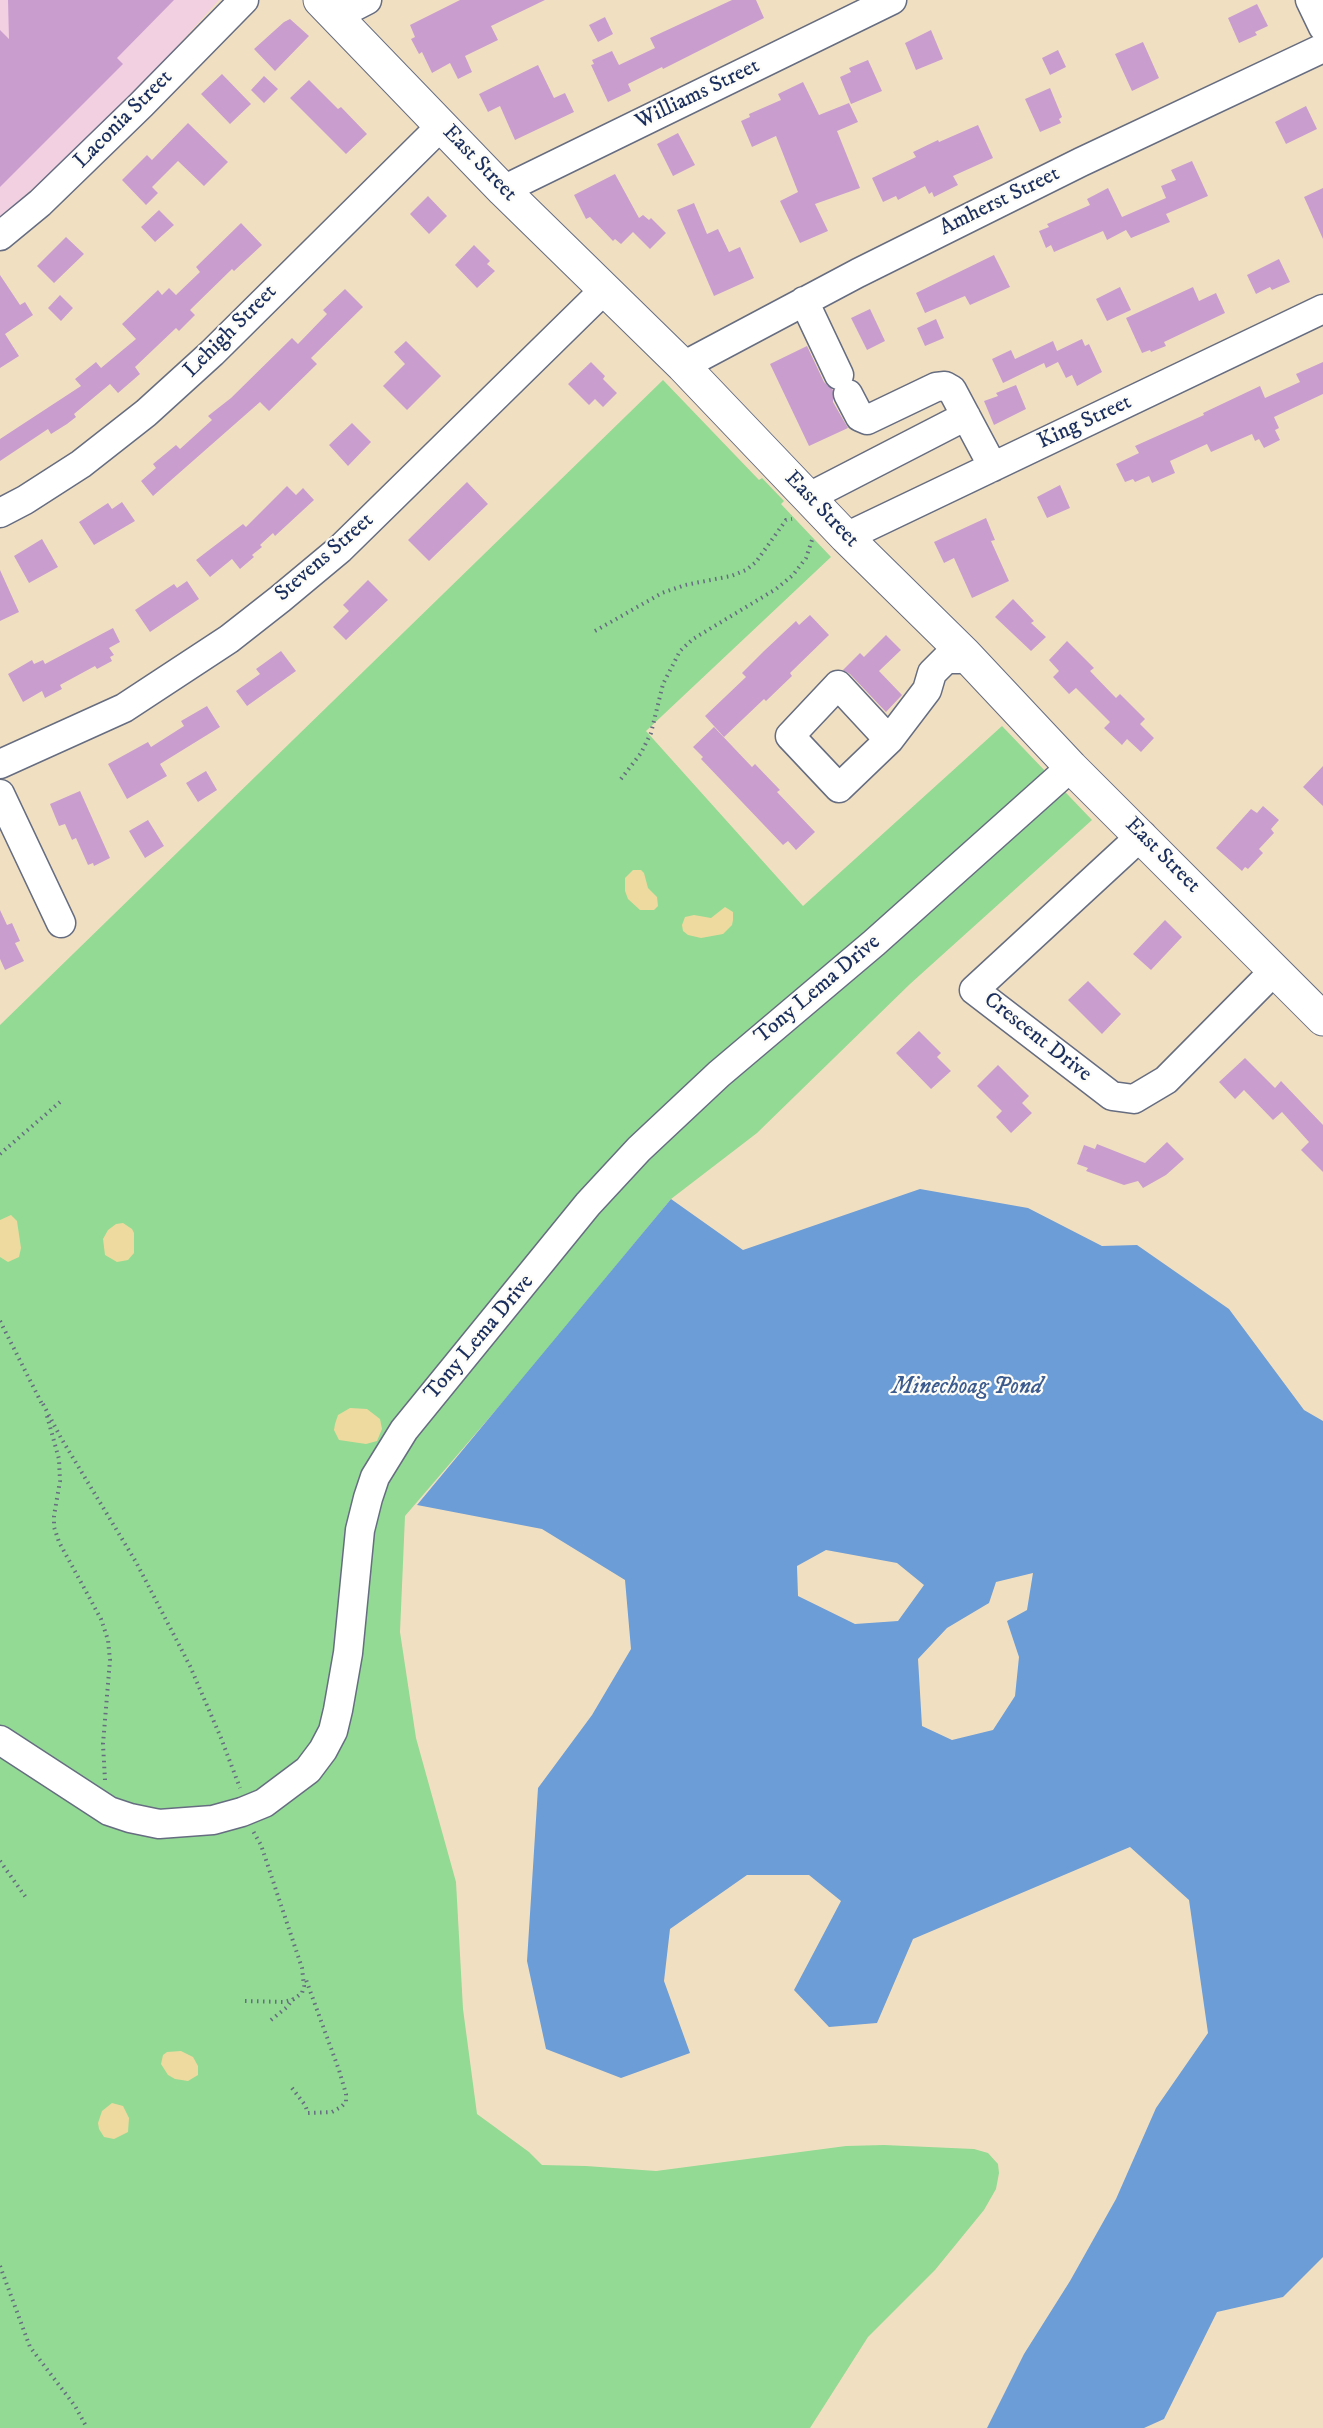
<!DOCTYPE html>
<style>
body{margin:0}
canvas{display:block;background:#f1dfc1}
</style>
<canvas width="1323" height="2428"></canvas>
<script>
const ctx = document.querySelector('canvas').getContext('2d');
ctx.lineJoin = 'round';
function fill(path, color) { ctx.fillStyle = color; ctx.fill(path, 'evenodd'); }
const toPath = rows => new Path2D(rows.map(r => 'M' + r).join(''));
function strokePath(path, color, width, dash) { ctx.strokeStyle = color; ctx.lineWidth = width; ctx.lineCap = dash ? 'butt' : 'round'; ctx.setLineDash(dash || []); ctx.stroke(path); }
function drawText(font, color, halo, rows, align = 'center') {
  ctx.font = font + ' "IM FELL DW Pica",serif'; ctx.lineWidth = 4.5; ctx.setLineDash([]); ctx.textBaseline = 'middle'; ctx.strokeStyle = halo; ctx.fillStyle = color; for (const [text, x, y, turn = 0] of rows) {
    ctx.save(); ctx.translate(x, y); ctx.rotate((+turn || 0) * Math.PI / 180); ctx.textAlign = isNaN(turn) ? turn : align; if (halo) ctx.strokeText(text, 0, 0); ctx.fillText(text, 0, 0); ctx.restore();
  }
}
fill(toPath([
 [0,0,219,0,116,114,0,218]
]), '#f2cfe1');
fill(toPath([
 [663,380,759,480,762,478,784,501,781,504,831,557,646,731,803,906,1002,726,1092,820,910,984,757,1133,671,1199,532,1368,405,1516,400,1632,416,1738,456,1882,463,2009,477,2114,529,2152,542,2165,586,2166,656,2171,846,2146,884,2145,974,2149,988,2153,998,2164,999,2173,996,2189,984,2210,935,2270,868,2337,810,2428,0,2428,0,1025]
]), '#93da94');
fill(toPath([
 [633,870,641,870,644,873,648,888,657,897,658,906,654,910,640,910,628,899,625,891,625,878],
 [725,907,733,912,733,920,732,925,723,934,701,938,688,935,683,931,682,925,685,917,694,915,711,918],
 [11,1215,17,1221,21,1248,19,1257,8,1262,0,1257,0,1220],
 [123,1223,132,1229,134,1233,134,1253,128,1260,117,1262,105,1255,103,1239,108,1230,116,1224],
 [350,1408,367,1409,380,1419,382,1429,377,1441,366,1444,339,1440,334,1430,335,1424,338,1415],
 [181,2051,193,2057,198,2066,198,2075,188,2081,175,2079,168,2075,161,2064,163,2055,167,2052],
 [112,2103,123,2106,129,2118,128,2132,114,2139,104,2137,99,2129,98,2123,102,2111]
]), '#eeda9e');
fill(toPath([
 [920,1189,1028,1208,1102,1246,1137,1245,1229,1309,1304,1410,1323,1421,1323,2257,1283,2297,1217,2312,1164,2419,1144,2428,987,2428,1024,2354,1070,2281,1116,2199,1156,2108,1208,2033,1189,1900,1130,1847,913,1939,877,2023,829,2027,794,1990,841,1901,809,1875,747,1875,670,1929,664,1981,690,2053,621,2078,546,2049,527,1961,538,1788,592,1715,631,1649,625,1580,542,1529,417,1505,671,1199,743,1250],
 [826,1550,897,1563,924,1585,898,1621,855,1624,798,1596,797,1566],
 [1033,1573,1027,1610,1007,1621,1019,1657,1015,1696,993,1730,952,1740,922,1726,918,1659,947,1628,989,1603,996,1582]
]), '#6d9dd6');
fill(toPath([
 [8,0,174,0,117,58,123,64,0,187,0,30,9,39],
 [460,0,545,0,491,26,498,40,465,56,472,72,458,79,450,63,432,73,422,52,419,54,411,39,415,37,410,25],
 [732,0,756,0,764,18,663,69,662,67,628,84,631,91,608,102,591,65,594,64,592,60,612,51,619,65,655,48,650,38],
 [1257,4,1268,26,1255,32,1257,35,1239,43,1228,18],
 [605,17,613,34,598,42,589,25],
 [290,19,309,36,275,71,254,49,284,22],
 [931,30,943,59,916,70,905,43],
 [1143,42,1159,78,1132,91,1115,54],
 [1058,50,1066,67,1050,75,1042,58],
 [868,60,882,91,851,104,840,77,851,72,849,68],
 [538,65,554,98,565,93,574,112,515,140,500,106,488,112,479,94],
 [222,74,251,104,230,124,201,94],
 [264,76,278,89,264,103,251,90],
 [309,80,338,109,341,107,367,134,346,154,290,98],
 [803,82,819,115,849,103,858,122,837,131,860,188,815,204,828,231,800,243,780,201,798,192,776,136,752,147,741,121,750,117,749,114,781,100,778,94],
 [1050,88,1062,117,1059,119,1061,123,1040,132,1025,99],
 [1306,106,1317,129,1286,144,1275,122],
 [188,123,228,162,204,186,178,161,152,187,158,193,146,205,122,180,147,155,152,160],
 [978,125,993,158,953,176,958,185,934,197,932,192,929,194,925,186,898,200,896,196,883,202,872,178,916,157,913,152,938,140,939,142],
 [678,133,695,165,673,176,657,144],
 [1192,161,1208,196,1166,214,1170,222,1131,238,1126,230,1107,240,1103,231,1054,252,1051,245,1046,248,1039,231,1049,227,1047,224,1090,205,1087,199,1108,188,1122,217,1166,198,1161,186,1176,180,1171,170],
 [615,174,639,218,643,215,649,220,651,218,666,233,650,249,633,232,621,244,615,239,613,241,590,217,586,219,574,195],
 [1323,188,1323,239,1304,197],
 [428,196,447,216,429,234,410,214],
 [694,203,707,234,718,229,729,252,740,247,754,278,714,296,677,210],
 [159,210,174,225,155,242,141,227],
 [241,223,262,245,234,271,232,269,190,310,195,315,179,331,176,328,135,367,140,374,118,393,110,384,74,414,76,417,67,424,51,434,48,429,0,461,0,439,81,386,75,379,96,362,101,368,136,339,122,324,158,290,162,295,169,288,176,295,200,272,196,267],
 [66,237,84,254,54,283,37,266],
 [474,245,490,261,487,264,495,271,477,288,455,265],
 [994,255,1010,287,970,305,965,296,925,313,916,293],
 [1279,259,1290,282,1272,290,1270,287,1256,294,1247,275],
 [0,275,20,305,25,302,33,315,5,334,19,356,0,368],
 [1120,287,1131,310,1107,321,1096,299],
 [1193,287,1199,301,1216,293,1225,313,1164,342,1166,346,1151,352,1150,350,1142,353,1126,318],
 [345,289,363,307,311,358,317,364,269,411,260,402,153,496,141,481,156,468,153,464,176,445,180,449,212,420,208,416,231,398,292,338,298,344,327,314,323,310],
 [60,295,73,308,61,321,48,308],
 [870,309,885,341,867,350,851,318],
 [936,319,944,338,925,346,917,328],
 [1082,339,1085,346,1089,344,1102,372,1077,386,1072,375,1066,378,1058,362,1046,368,1044,363,1003,383,992,359,1011,350,1015,359,1053,341,1057,351],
 [406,341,441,376,407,410,383,386,405,364,394,352],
 [807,346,824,382,833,390,833,402,848,428,809,446,770,364],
 [591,362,605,376,603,379,617,393,603,407,595,399,589,405,568,384],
 [1323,362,1323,394,1274,417,1279,428,1275,430,1280,440,1264,448,1259,439,1255,441,1252,434,1211,452,1207,444,1170,461,1175,473,1152,483,1149,476,1135,482,1133,479,1125,482,1116,464,1139,453,1135,446,1204,415,1203,413,1260,386,1265,398,1300,382,1296,374],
 [1016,385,1026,409,994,425,984,401,998,396,996,393],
 [352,423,371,442,348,466,329,445],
 [467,482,488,504,429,561,408,540],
 [1060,485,1070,508,1047,518,1037,497],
 [287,486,296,495,303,488,314,500,275,536,273,533,260,545,262,547,252,555,254,557,240,569,232,559,210,577,196,560,243,524,246,527],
 [122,502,135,521,94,545,79,522,108,503,112,509],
 [986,518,995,540,991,541,1009,581,972,598,954,558,944,563,934,542],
 [42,539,58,567,29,583,14,556],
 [0,570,19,612,0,621],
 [368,580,388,600,346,640,333,627,349,611,343,605],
 [187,581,199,599,150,632,135,610,174,584,177,588],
 [1013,599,1034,621,1031,623,1046,637,1031,651,995,617],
 [810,615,829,635,790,673,792,676,766,701,764,699,724,737,705,716,746,677,742,673,764,651,796,621,799,625],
 [113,628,120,642,109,648,114,655,110,657,112,661,97,669,95,666,60,685,62,689,45,698,42,691,23,702,8,674,32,660,34,664,43,660,45,664],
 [886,635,901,650,879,671,902,695,886,712,850,674,843,670,860,653,864,657],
 [1067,641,1094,668,1090,671,1116,698,1120,694,1145,719,1140,724,1154,738,1141,752,1127,739,1122,745,1104,728,1110,722,1076,688,1069,694,1053,677,1059,671,1049,660],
 [281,651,296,671,247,706,236,691,260,674,256,669],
 [207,706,220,727,160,764,167,776,127,799,108,764,148,742,151,747,184,726,181,721],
 [714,727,752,767,755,764,780,790,777,792,815,832,796,850,788,841,783,845,701,759,703,757,693,747],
 [1323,766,1323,806,1303,787],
 [206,771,217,790,198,802,186,783],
 [80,791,110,858,94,866,93,863,88,865,76,838,72,840,65,824,59,826,50,804],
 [1263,806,1279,820,1271,829,1274,833,1259,849,1263,853,1248,869,1245,867,1242,871,1216,848,1251,809,1257,813],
 [148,820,164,846,145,858,129,831],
 [0,910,7,925,12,923,20,941,15,943,24,961,5,970,0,959],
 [1165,920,1182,937,1151,970,1133,954],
 [1088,981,1121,1014,1102,1034,1068,1000],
 [919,1031,941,1053,937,1057,951,1071,931,1089,896,1053],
 [1245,1058,1275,1088,1281,1081,1323,1125,1323,1172,1301,1150,1309,1142,1282,1112,1273,1120,1244,1090,1235,1099,1219,1082],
 [998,1065,1029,1096,1022,1103,1032,1113,1011,1133,996,1117,1002,1111,977,1086],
 [1167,1142,1184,1159,1166,1175,1143,1188,1138,1181,1124,1185,1086,1171,1088,1168,1077,1164,1084,1145,1095,1149,1097,1144,1145,1163]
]), '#c99ecf');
const minor = toPath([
 [1310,0,1323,27],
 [336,16,367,0],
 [503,190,892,0],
 [0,236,40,203,141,105,244,0],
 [804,301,839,375],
 [683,366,858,273,1081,162,1323,48],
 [848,394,860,417,867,420,936,387,945,386,952,390,993,467],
 [809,497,966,416],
 [0,513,25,500,81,464,146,413,212,353,442,125],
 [846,537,1323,309],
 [889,740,838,685,790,736,839,788,889,740,927,690,932,673,946,659,959,659],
 [0,764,124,708,229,639,280,599,340,549,605,289],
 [0,794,61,923],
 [1142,835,974,990,1112,1096,1134,1099,1166,1080,1275,970],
 [0,1740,109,1811,130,1818,159,1824,213,1820,242,1812,264,1803,308,1770,323,1750,333,1731,338,1710,348,1653,360,1530,368,1498,375,1477,404,1430,588,1204,639,1149,719,1074,874,943,1071,767]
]);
const major = toPath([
 [320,0,503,190,683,366,846,537,965,654,1071,767,1323,1019]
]);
strokePath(minor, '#666d81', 31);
strokePath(major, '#666d81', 35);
strokePath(toPath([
 [595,631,662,593,685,585,731,576,746,570,756,562,786,520,792,519],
 [621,779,641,753,651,733,663,684,680,651,693,639,776,589,793,575,806,558,812,540],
 [0,1154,60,1102],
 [0,1321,43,1406],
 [43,1404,61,1438,136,1562,190,1666,221,1738,240,1788],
 [47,1416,59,1459,60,1481,54,1516,54,1527,59,1542,101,1619,108,1640,110,1660,103,1744,105,1780],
 [0,1861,27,1899],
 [245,2001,284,2002,294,1999,302,1993,304,1986,302,1968,261,1845,253,1831],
 [271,2020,287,2007,293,1999],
 [292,2088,305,2105,308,2113,332,2112,341,2107,346,2102,346,2094,339,2070,305,1977],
 [0,2266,30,2347,75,2406,87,2428]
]), '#666d81', 4, [1.5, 4.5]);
strokePath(minor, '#fff', 28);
strokePath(major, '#fff', 33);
drawText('22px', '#1b2f5e', '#fdfcf7', [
 ["Williams Street",698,95,-26],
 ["Laconia Street",124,120,-45],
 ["East Street",479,164,46],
 ["Amherst Street",1000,202,-26],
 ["Lehigh Street",231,332,-45],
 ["King Street",1085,423,-25],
 ["East Street",821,510,46],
 ["Stevens Street",325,558,-41],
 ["East Street",1162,856,45],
 ["Tony Lema Drive",818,990,-40],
 ["Crescent Drive",1037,1038,38],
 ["Tony Lema Drive",480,1338,-50]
]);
drawText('italic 24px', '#3c5b8e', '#fdfcf7', [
 ["Minechoag Pond",967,1388]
]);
</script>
